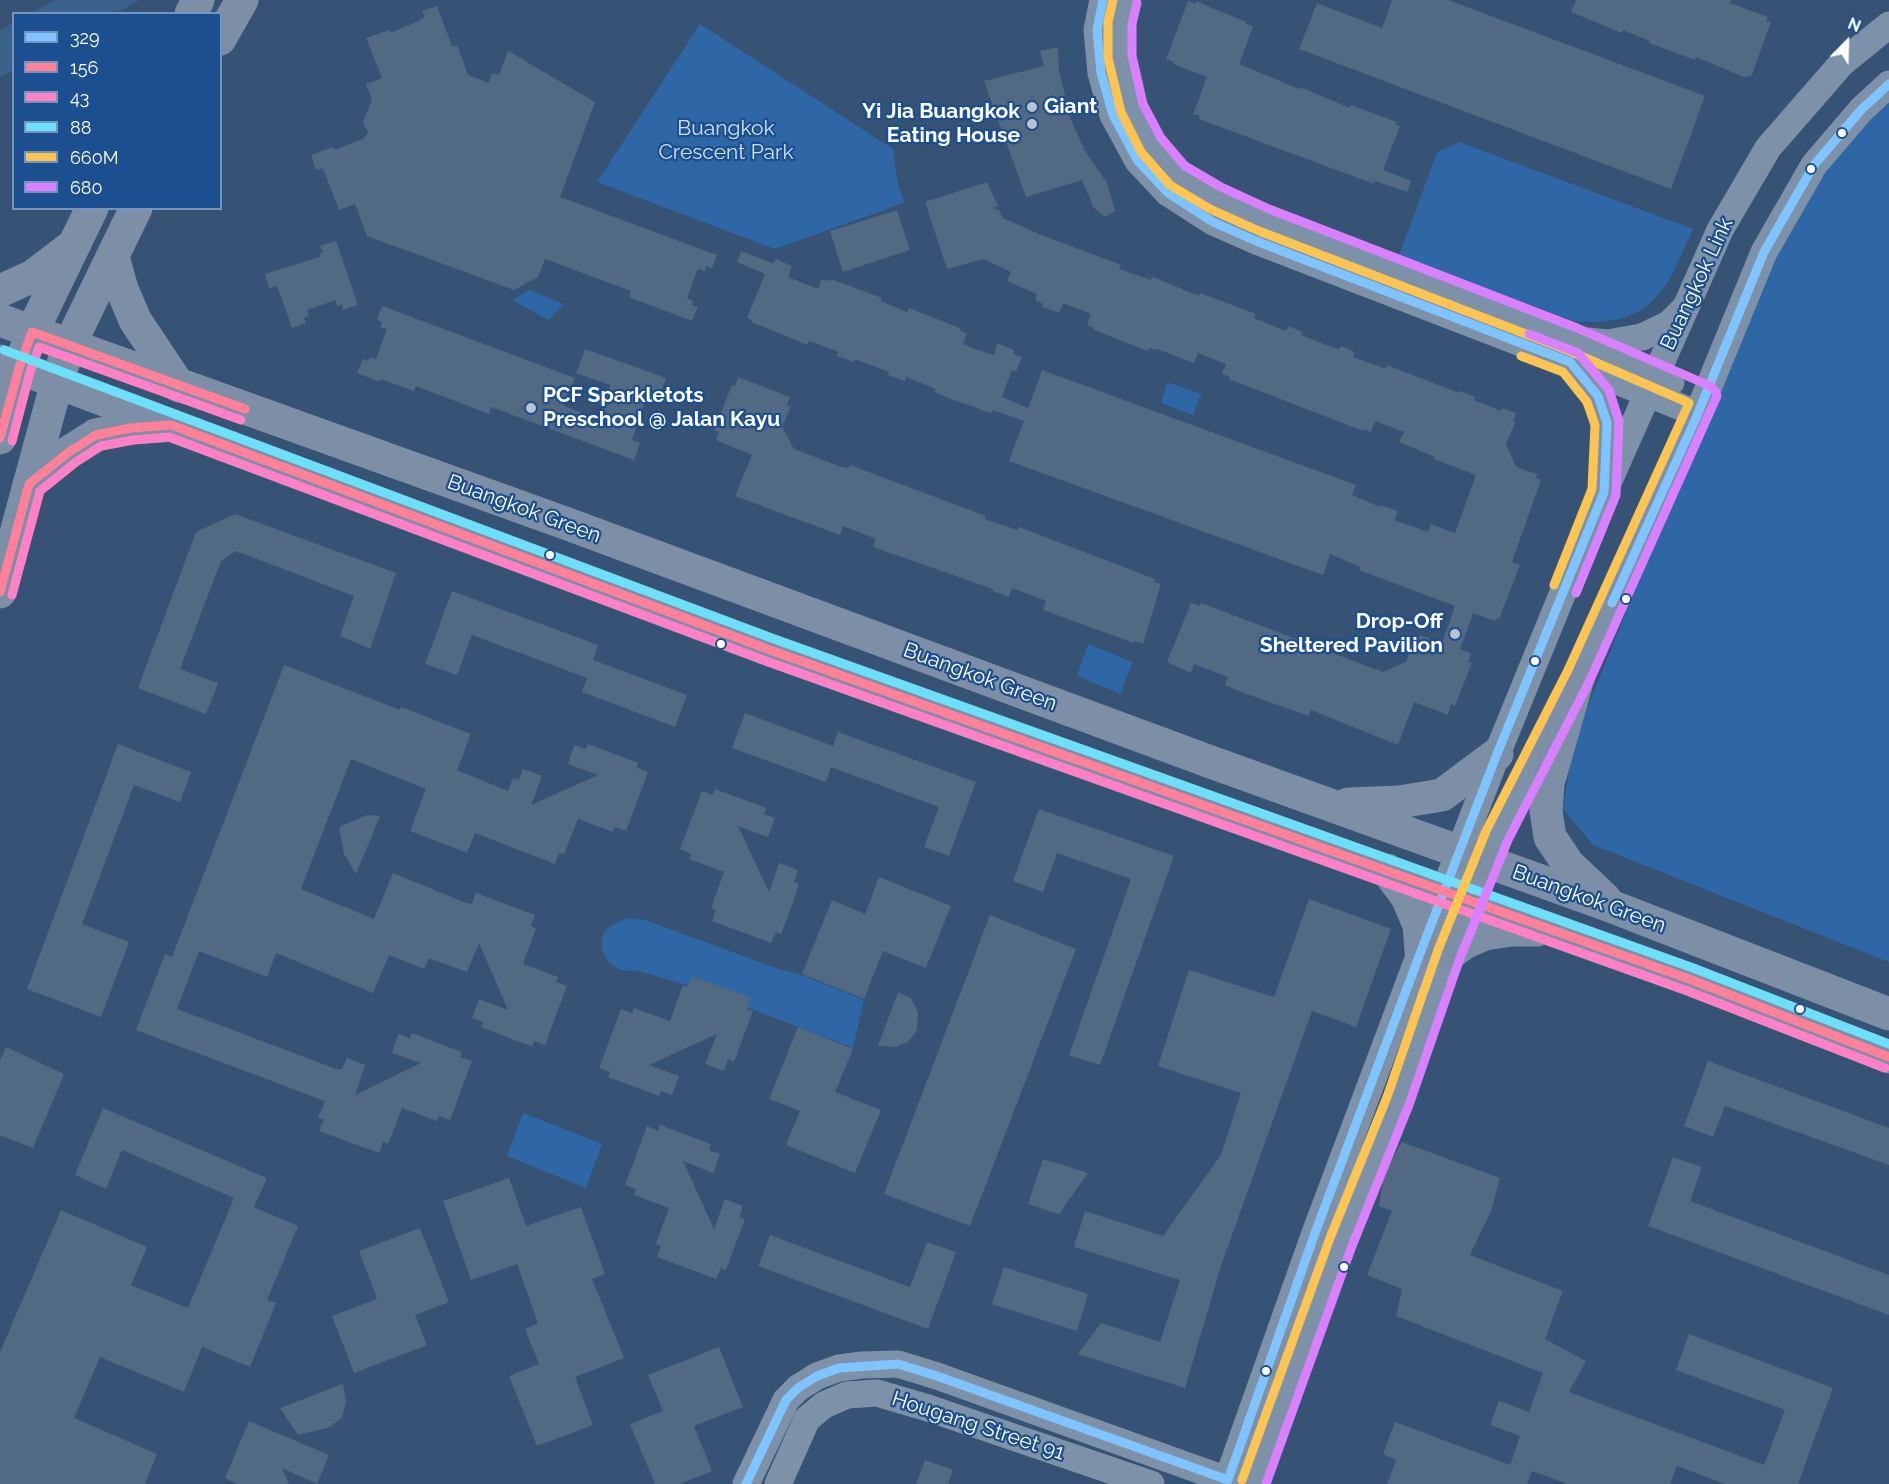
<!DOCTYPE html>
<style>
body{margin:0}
#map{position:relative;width:1889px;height:1484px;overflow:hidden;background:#365274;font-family:Raleway,sans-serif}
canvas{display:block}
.legend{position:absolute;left:12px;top:12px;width:210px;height:198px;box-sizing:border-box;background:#1b4f8f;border:2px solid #7695bc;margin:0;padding:8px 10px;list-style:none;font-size:18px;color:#fff}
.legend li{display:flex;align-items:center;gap:12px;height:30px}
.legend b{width:30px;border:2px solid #7695bc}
.north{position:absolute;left:1817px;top:12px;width:60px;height:60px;-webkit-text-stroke:4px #1b4f8f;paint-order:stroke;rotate:23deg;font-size:16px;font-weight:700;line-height:24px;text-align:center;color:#fff}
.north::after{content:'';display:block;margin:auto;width:21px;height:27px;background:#fff;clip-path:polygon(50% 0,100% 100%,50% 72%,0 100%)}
</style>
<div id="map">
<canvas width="1889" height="1484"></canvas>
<ul class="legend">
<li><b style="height:8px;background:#80c4ff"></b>329</li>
<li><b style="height:8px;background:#ff8098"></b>156</li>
<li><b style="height:8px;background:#ff80c5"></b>43</li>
<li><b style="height:8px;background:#6ddff8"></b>88</li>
<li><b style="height:8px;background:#fcc553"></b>660M</li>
<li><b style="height:8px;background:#d880ff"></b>680</li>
</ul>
<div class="north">N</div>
</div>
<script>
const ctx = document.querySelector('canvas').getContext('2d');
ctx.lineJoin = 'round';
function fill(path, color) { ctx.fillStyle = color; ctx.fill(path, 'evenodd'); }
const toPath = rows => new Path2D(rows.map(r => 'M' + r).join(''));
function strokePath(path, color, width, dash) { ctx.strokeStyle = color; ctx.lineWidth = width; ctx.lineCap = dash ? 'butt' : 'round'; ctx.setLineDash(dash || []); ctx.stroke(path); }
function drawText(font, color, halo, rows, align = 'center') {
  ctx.font = font + ' Raleway,sans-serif'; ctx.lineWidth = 4.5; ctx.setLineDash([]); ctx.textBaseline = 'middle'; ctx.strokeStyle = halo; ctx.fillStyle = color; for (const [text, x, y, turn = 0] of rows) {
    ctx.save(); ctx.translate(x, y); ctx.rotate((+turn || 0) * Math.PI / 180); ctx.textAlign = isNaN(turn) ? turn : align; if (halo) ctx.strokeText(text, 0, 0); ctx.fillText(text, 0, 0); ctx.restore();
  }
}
fill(toPath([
 [700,24,893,149,897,179,904,203,775,249,597,182],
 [1889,90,1889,962,1593,845,1563,809,1573,742,1772,256,1818,178],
 [1459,142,1693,229,1671,277,1658,295,1644,309,1621,319,1602,322,1574,321,1399,256,1437,152],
 [529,290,564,304,548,320,512,300],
 [1167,382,1201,394,1193,415,1161,403],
 [1088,644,1132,662,1121,694,1077,676],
 [625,918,645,920,779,969,802,975,864,1000,853,1048,694,987,638,971,620,970,608,962,602,950,602,940,605,930],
 [523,1113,602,1144,586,1188,507,1156]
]), '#2f66a5');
fill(toPath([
 [56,0,140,0,115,13,31,13],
 [13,23,13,70,0,77,0,30]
]), '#3b618d');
fill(toPath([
 [1392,0,1448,0,1705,96,1671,189,1299,49,1317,3,1382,28],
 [1576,0,1732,0,1730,3,1768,17,1766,21,1771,22,1751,77,1747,76,1746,78,1696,57,1695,60,1649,43,1650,41,1623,30,1622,33,1571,12],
 [1188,1,1195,4,1196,1,1212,8,1247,22,1246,24,1253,27,1239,64,1299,89,1300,87,1350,108,1351,105,1397,122,1396,125,1400,126,1383,170,1411,181,1407,192,1375,181,1374,184,1199,119,1200,116,1193,114,1207,77,1173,64,1174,62,1166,59],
 [437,6,451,43,453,47,457,45,468,75,489,83,492,73,499,75,508,51,595,102,560,197,717,255,712,268,706,266,705,271,698,269,687,298,693,301,692,305,698,307,692,321,629,297,631,291,545,259,538,277,514,290,367,236,355,204,339,210,324,171,322,168,316,170,311,155,333,147,334,150,365,138,364,136,369,134,363,122,372,99,366,84,382,78,366,38,389,30,390,33,421,20,420,19,425,17,422,11],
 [1058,47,1059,70,1071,120,1085,151,1107,183,1115,211,1105,217,1094,208,1082,180,1026,197,984,81,1044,66,1040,51],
 [987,182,998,206,992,208,999,210,1003,218,1039,234,1121,265,1119,269,1151,280,1153,277,1199,296,1200,293,1256,314,1254,318,1286,331,1288,326,1303,332,1301,335,1329,346,1339,349,1341,346,1355,352,1353,357,1386,369,1387,365,1459,393,1460,391,1475,397,1474,400,1501,411,1502,408,1516,413,1513,421,1516,421,1506,444,1516,467,1537,474,1536,478,1541,480,1512,562,1520,565,1499,619,1496,618,1495,621,1473,613,1460,649,1471,653,1468,662,1472,663,1455,706,1451,704,1448,715,1414,702,1398,745,1311,710,1309,716,1241,692,1225,685,1228,677,1194,664,1191,673,1167,662,1191,603,1200,606,1201,603,1383,672,1406,662,1413,642,1416,643,1420,635,1442,643,1455,606,1359,570,1360,567,1330,554,1323,575,1009,461,1024,421,993,410,991,413,951,399,934,392,936,389,906,377,905,381,888,375,889,372,855,359,854,362,837,356,839,352,809,341,807,345,791,338,751,322,752,320,747,318,765,274,737,262,741,251,773,263,776,259,792,266,788,277,818,289,822,279,830,281,831,279,882,298,881,301,907,312,909,308,960,328,959,330,967,334,963,344,978,350,994,355,997,343,1014,350,1014,354,1022,357,1016,372,1012,370,1002,397,1028,408,1042,370,1356,485,1352,495,1380,507,1381,505,1398,511,1394,520,1428,532,1431,524,1455,533,1476,475,1434,459,1435,457,1399,442,1404,432,1375,421,1371,432,1364,429,1363,431,1229,379,1230,377,1222,374,1226,364,1198,353,1194,363,1157,349,1157,350,1149,348,1148,351,1094,330,1094,328,1087,325,1091,314,1063,303,1059,313,1042,307,1043,304,1035,300,1037,294,1007,281,1011,272,983,259,947,269,925,202],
 [897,210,910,250,843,272,830,231],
 [336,241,358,305,343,310,342,304,337,306,336,300,307,310,309,316,304,318,306,323,292,328,279,291,276,286,269,288,265,274,320,257,319,254,323,252,320,246],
 [382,306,575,378,564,406,598,419,610,385,576,373,585,349,666,378,659,397,653,395,652,398,647,397,632,440,640,443,634,460,491,407,489,414,416,386,414,391,381,379,380,382,357,373,363,359,368,361,370,357,376,359,387,329,380,327,382,322,377,320],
 [738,377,790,397,787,405,791,407,782,426,794,449,839,466,848,468,850,465,986,516,984,519,1018,530,1019,527,1155,579,1154,582,1161,584,1143,644,1135,641,1134,643,1043,610,1046,601,1012,588,1009,597,993,591,993,589,873,547,876,539,843,526,840,535,735,496,752,455,716,440,719,432,714,430,732,385,735,386],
 [235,514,396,573,370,649,340,636,354,596,236,551,221,561,180,669,218,683,206,714,138,688,196,532],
 [452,591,598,645,593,660,687,695,675,727,582,692,587,678,472,635,457,675,425,664],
 [284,665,400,710,401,707,471,734,457,770,508,791,513,778,519,780,523,769,542,776,531,805,598,775,568,764,574,745,586,749,588,744,604,750,638,763,637,768,648,772,626,831,615,827,613,832,578,819,564,854,559,853,555,864,475,833,467,853,410,831,426,789,351,759,301,889,374,919,393,873,466,903,472,904,476,893,535,915,531,926,536,928,523,964,558,977,556,982,567,986,545,1045,534,1041,532,1046,517,1041,481,1027,483,1022,472,1018,479,999,508,1010,479,943,467,972,429,958,424,969,389,955,373,993,276,953,267,977,199,951,177,1009,336,1069,342,1069,347,1058,365,1065,355,1095,421,1063,392,1053,398,1034,410,1038,412,1033,432,1041,462,1052,460,1057,472,1061,450,1120,439,1116,437,1121,402,1108,388,1144,383,1142,379,1153,319,1131,324,1119,318,1118,325,1101,136,1030,165,954,172,957],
 [745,713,833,746,838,732,976,782,949,856,924,847,939,807,831,767,826,782,732,748],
 [118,744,191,772,180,802,134,785,82,924,129,942,101,1017,27,989],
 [715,789,766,808,764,814,775,818,768,837,738,826,769,892,779,863,798,870,794,882,799,884,795,897,781,934,776,932,771,943,712,921,716,910,711,908,724,872,689,859,691,854,680,849,702,791,713,795],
 [1039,809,1174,856,1100,1065,1069,1055,1131,879,1057,853,1043,892,1013,881],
 [367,815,380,816,356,874,344,854,339,827],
 [879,877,951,906,926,968,883,951,864,999,802,974,832,900,865,914],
 [1309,899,1391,929,1356,1027,1312,1011,1221,1266,1185,1388,1078,1354,1101,1323,1160,1342,1180,1280,1074,1247,1085,1211,1163,1236,1221,1155,1241,1093,1158,1066,1189,970,1274,997],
 [990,915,1076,949,970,1226,884,1194],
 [692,976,751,998,747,1009,753,1011,734,1062,728,1059,724,1071,705,1064,717,1034,649,1065,679,1076,672,1095,661,1091,659,1096,608,1077,611,1072,599,1068,621,1009,632,1013,634,1008,670,1021,683,985,688,987],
 [898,992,911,998,918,1012,917,1030,908,1042,896,1047,878,1046],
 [798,1027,853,1049,835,1092,881,1110,855,1173,786,1145,800,1111,769,1099],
 [6,1047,64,1074,33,1148,0,1135,0,1061],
 [1708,1061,1889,1128,1889,1165,1725,1106,1713,1137,1684,1126],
 [103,1108,267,1178,254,1207,298,1226,267,1300,276,1303,250,1367,202,1347,184,1392,100,1357,74,1418,157,1454,145,1484,0,1484,0,1352,61,1210,147,1247,131,1285,188,1308,234,1198,122,1150,106,1189,75,1175],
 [660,1125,711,1144,709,1150,720,1154,713,1173,683,1161,714,1229,725,1199,743,1206,739,1217,745,1219,726,1270,721,1268,716,1279,657,1257,661,1246,656,1244,669,1208,634,1195,636,1189,625,1185,647,1126,658,1131],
 [1402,1142,1500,1178,1491,1211,1470,1255,1563,1291,1545,1339,1586,1361,1569,1392,1764,1465,1785,1410,1676,1370,1689,1334,1833,1388,1798,1484,1725,1484,1677,1466,1670,1484,1568,1484,1532,1471,1527,1484,1387,1484,1396,1460,1383,1454,1395,1422,1510,1465,1520,1436,1490,1425,1499,1401,1529,1412,1543,1373,1396,1316,1402,1289,1367,1275,1392,1211,1379,1206,1383,1181,1390,1162],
 [1673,1157,1702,1167,1690,1201,1889,1275,1889,1315,1648,1226],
 [1043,1159,1088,1173,1059,1214,1028,1204],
 [509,1178,526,1226,581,1207,605,1274,592,1279,624,1358,575,1377,593,1425,537,1446,509,1376,539,1364,525,1329,538,1323,517,1264,471,1280,443,1201],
 [420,1228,449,1302,415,1315,427,1345,354,1373,332,1316,377,1299,359,1251],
 [770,1235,910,1287,927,1242,956,1252,928,1329,758,1266],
 [1004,1267,1088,1294,1077,1331,992,1304],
 [719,1347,743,1407,694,1426,712,1471,680,1484,655,1484,630,1424,663,1411,648,1375],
 [343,1384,346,1402,342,1418,328,1428,298,1435,280,1408],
 [249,1421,329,1455,317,1484,282,1468,289,1484,238,1484,225,1478],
 [925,1460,953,1470,948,1484,916,1484]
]), '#526984');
strokePath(toPath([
 [1103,0,1097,30,1101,73,1113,115,1138,161,1168,193,1213,222,1256,241,1570,362,1698,414],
 [1125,0,1120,23,1120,57,1132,108,1151,145,1177,175,1215,198,1264,220,1572,339,1671,382],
 [1588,341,1607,343,1642,337,1669,324,1684,309],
 [1572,365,1598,396,1607,423,1605,475],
 [746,1484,786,1400,798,1388,817,1376,839,1368,862,1365,898,1364,937,1376,1238,1484],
 [778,1484,807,1419,824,1405,847,1395,877,1393,928,1408,1151,1484],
 [1226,1484,1315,1233,1421,951,1497,754,1604,492,1720,230,1768,148,1842,63,1889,25],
 [1253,1484,1341,1242,1398,1101,1449,954,1497,835,1579,675,1650,520,1696,418,1764,252,1814,165,1861,110,1889,84]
]), '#7d92a8', 27);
strokePath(toPath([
 [191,14,198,0],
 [220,39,242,0],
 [113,257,122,289,135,320,179,386],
 [0,291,33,276,70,248],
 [0,320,565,523,1208,761,1613,907,1889,1014],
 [0,361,770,650,1689,979,1889,1057],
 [0,438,19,368,32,332,92,208],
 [29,484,69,452,96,435,131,428,163,426],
 [0,592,57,382,69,346,136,208],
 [1579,675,1548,783,1546,811,1550,837,1568,864,1605,899],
 [1348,804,1399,802,1442,795,1497,754],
 [1387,870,1407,897,1419,925,1421,951],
 [1449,954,1466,942,1485,934,1512,930,1537,930]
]), '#7d8ea7', 33);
strokePath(toPath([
 [1612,603,1696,418,1764,252,1814,165,1861,110,1889,84],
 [746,1484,786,1400,798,1388,817,1376,839,1368,898,1364,937,1376,1228,1480,1315,1233,1421,951,1497,754,1604,492,1607,423,1598,396,1570,362,1256,241,1213,222,1168,193,1138,161,1113,115,1101,73,1097,30,1103,0]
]), '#80c4ff', 9);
strokePath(toPath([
 [0,438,19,368,32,332,245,409],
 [0,592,29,484,69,452,96,435,131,428,171,425,770,650,1689,979,1889,1057]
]), '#ff8098', 9);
strokePath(toPath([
 [12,441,30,372,39,347,241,420],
 [12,595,40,491,76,462,101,446,133,440,169,437,766,661,1685,990,1885,1068]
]), '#ff80c5', 9);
strokePath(toPath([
 [4,350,774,639,1693,968,1889,1044]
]), '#6ddff8', 9);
strokePath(toPath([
 [1113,0,1108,22,1108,58,1121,112,1141,152,1170,185,1210,209,1259,231,1567,350,1689,403,1568,670,1486,831,1438,950,1387,1097,1330,1238,1242,1480],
 [1521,356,1563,372,1587,402,1595,425,1592,489,1554,585]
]), '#fcc553', 9);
strokePath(toPath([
 [1137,3,1132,24,1132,56,1143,104,1161,138,1185,166,1221,187,1269,209,1577,328,1710,386,1715,391,1717,396,1590,680,1508,840,1460,958,1409,1105,1352,1246,1266,1484],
 [1529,334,1578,353,1609,390,1619,421,1616,495,1576,593]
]), '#d880ff', 9);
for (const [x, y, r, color] of [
 [1032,107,6,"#b9c2ce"],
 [1032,124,6,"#b9c2ce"],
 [1842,133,5,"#fff"],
 [1811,169,5,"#fff"],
 [531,408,6,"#b9c2ce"],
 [550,555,5,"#fff"],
 [1626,599,5,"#fff"],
 [1455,634,6,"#b9c2ce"],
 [721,644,5,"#fff"],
 [1535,661,5,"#fff"],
 [1800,1009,5,"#fff"],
 [1344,1267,5,"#fff"],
 [1266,1371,5,"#fff"]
]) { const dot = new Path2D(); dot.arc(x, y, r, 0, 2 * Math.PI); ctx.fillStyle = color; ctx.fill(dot); strokePath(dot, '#1b4f8f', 2); }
drawText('bold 21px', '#fff', '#1b4f8f', [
 ["Giant",1044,107],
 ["Yi Jia Buangkok",1020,112,"right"],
 ["Eating House",1020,136,"right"],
 ["PCF Sparkletots",543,396],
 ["Preschool @ Jalan Kayu",543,420],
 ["Drop-Off",1443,622,"right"],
 ["Sheltered Pavilion",1443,646,"right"]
], 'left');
drawText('21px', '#cfe3fa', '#1b4f8f', [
 ["Buangkok",726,129],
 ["Crescent Park",726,153]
]);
drawText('21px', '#fff', '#1b4f8f', [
 ["Buangkok Link",1697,284,-65],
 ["Buangkok Green",524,509,20],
 ["Buangkok Green",980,677,20],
 ["Buangkok Green",1589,899,20],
 ["Hougang Street 91",978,1426,18]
]);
</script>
